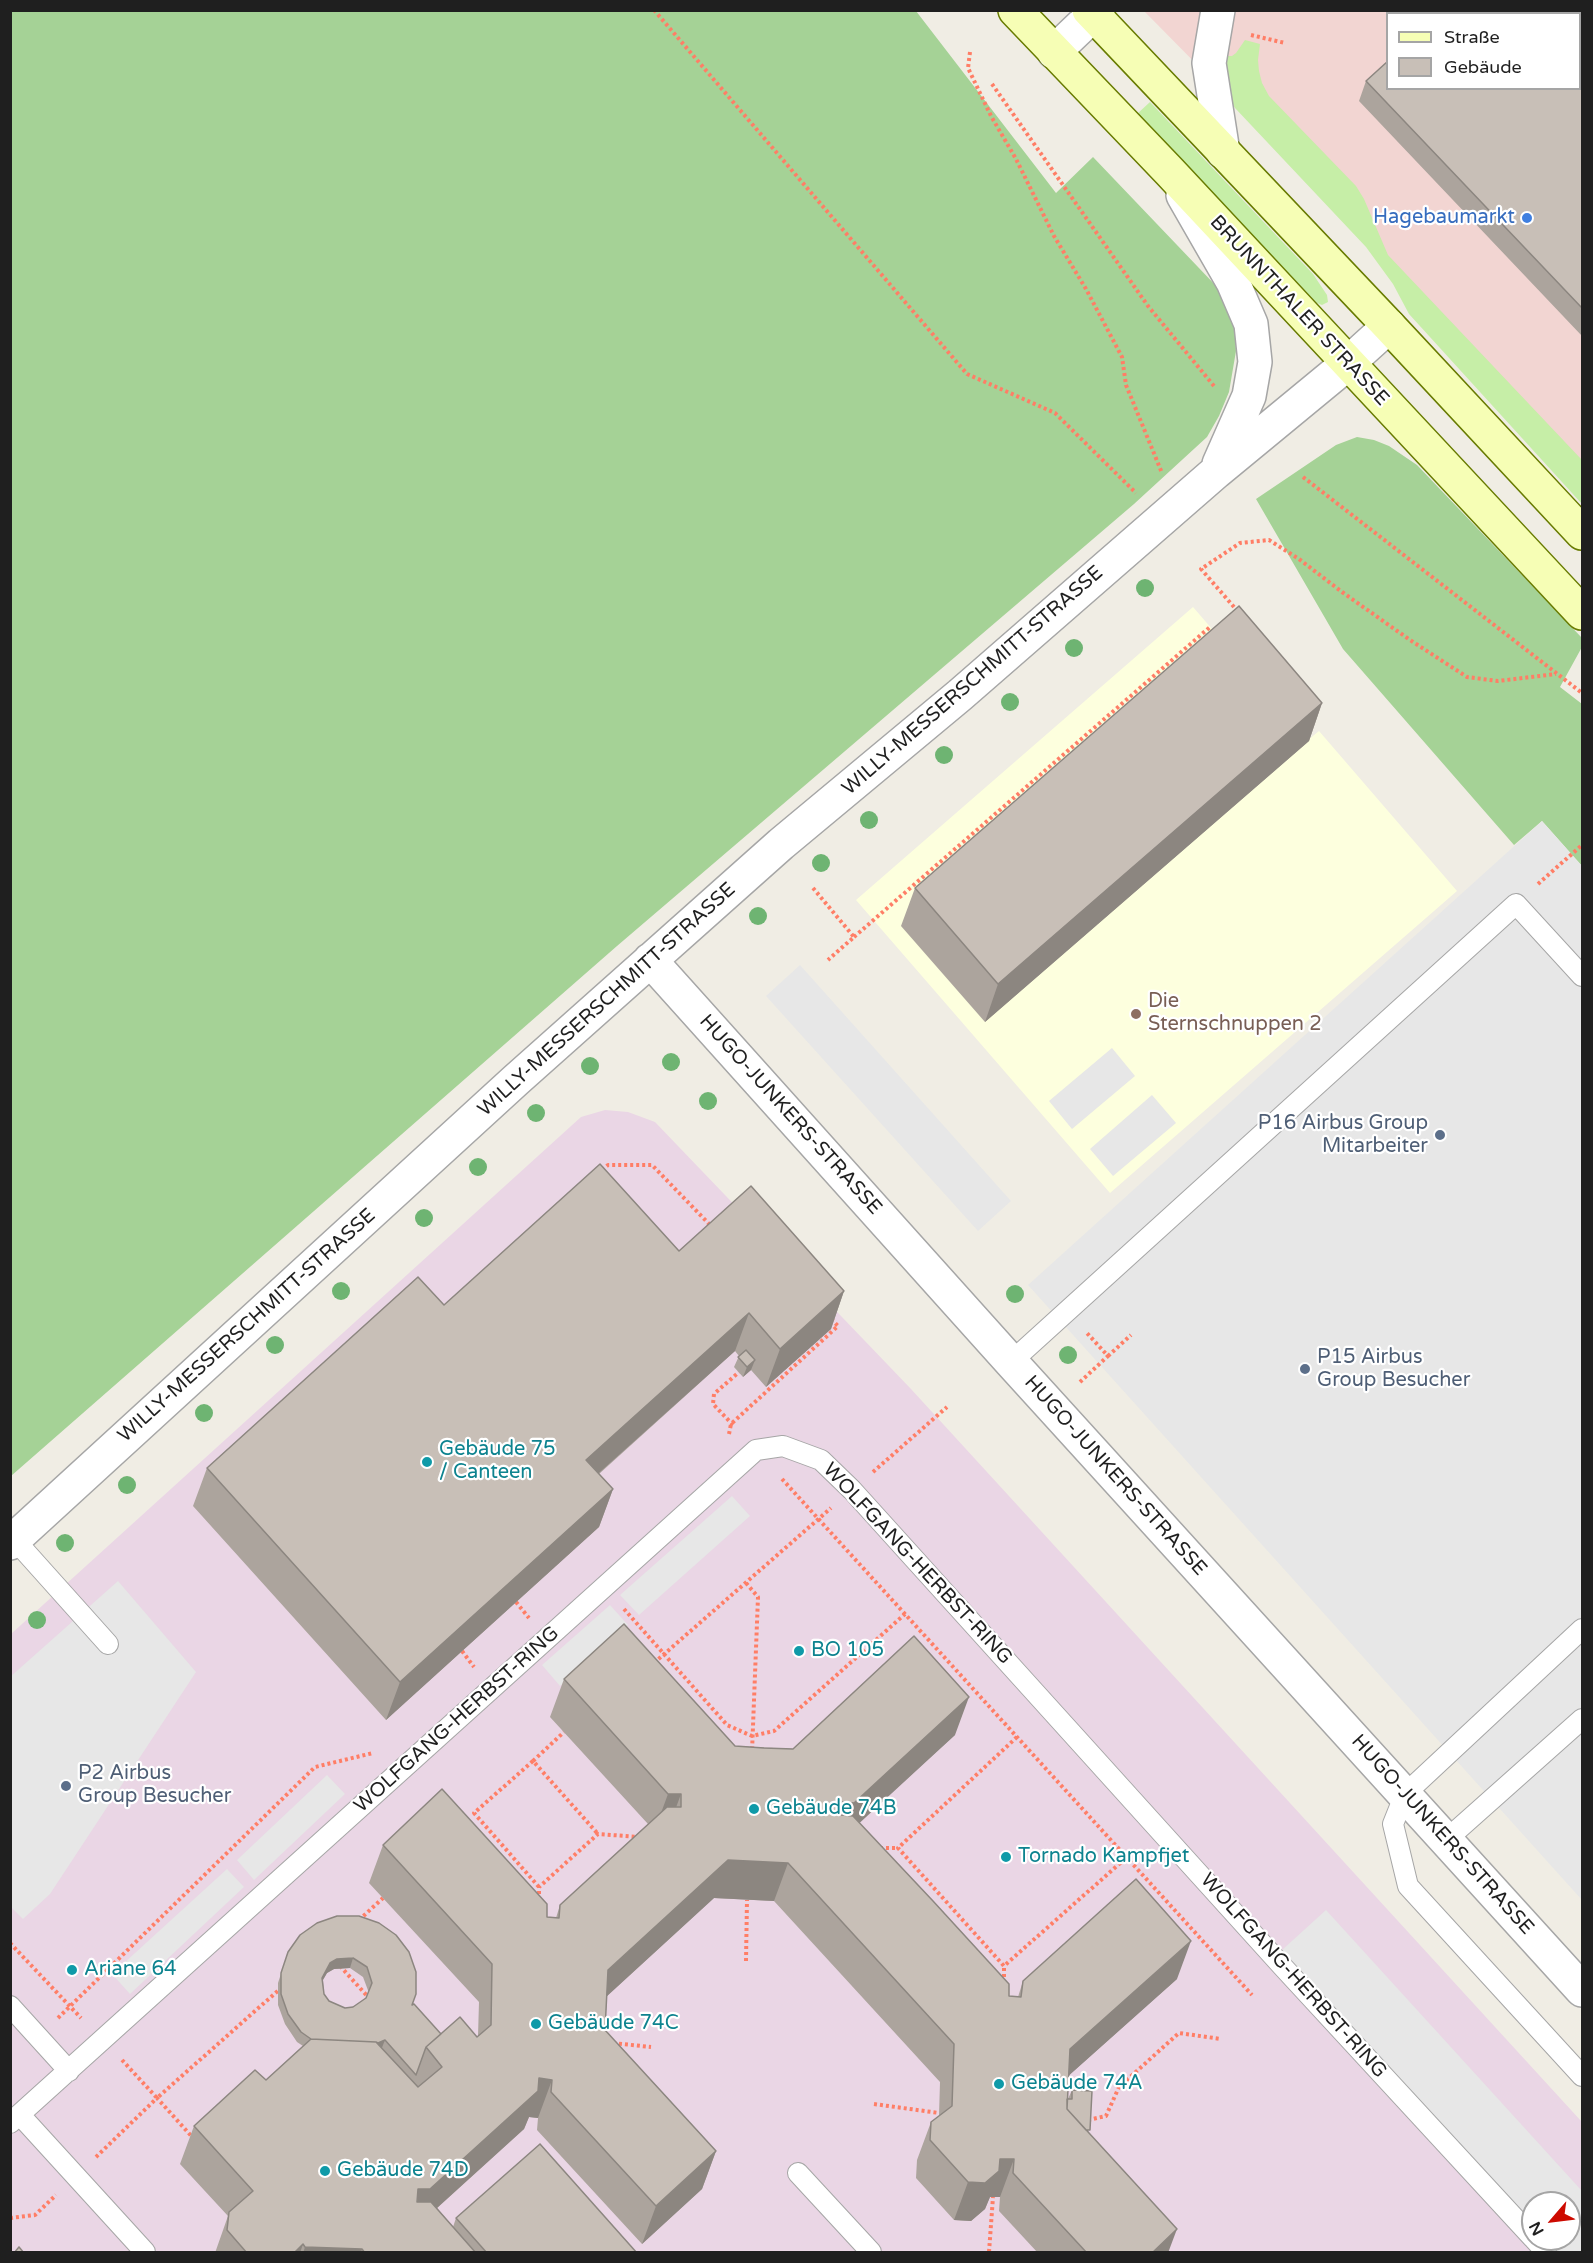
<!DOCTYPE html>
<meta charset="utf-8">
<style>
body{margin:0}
#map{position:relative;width:1593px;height:2263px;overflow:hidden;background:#f0ede4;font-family:"Varela Round",sans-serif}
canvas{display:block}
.frame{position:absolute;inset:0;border:12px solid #1f1f1f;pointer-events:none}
.legend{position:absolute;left:1386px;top:12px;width:195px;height:78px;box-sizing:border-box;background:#fff;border:2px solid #a5a5a5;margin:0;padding:8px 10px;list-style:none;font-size:18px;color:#1f1f1f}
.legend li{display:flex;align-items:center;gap:12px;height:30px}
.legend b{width:30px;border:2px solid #a5a5a5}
.north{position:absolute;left:1521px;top:2191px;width:60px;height:60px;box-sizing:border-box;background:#fff;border:2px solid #a5a5a5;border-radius:50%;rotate:242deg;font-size:16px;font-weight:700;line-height:24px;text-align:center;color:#1f1f1f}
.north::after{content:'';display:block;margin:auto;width:21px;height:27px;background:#cd0a00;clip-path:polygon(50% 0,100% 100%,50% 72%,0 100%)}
</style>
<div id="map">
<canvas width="1593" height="2263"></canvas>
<div class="frame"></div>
<ul class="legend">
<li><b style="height:8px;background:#f6feb5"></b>Straße</li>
<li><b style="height:16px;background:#c8bfb7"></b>Gebäude</li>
</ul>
<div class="north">N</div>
</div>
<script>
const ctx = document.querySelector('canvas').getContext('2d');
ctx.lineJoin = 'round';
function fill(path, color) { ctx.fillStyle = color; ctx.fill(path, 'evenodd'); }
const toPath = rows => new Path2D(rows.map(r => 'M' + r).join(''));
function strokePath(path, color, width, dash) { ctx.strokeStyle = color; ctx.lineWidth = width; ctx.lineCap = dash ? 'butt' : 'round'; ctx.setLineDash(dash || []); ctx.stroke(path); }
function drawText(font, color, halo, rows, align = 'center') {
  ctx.font = font + ' "Varela Round",sans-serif'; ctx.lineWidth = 4.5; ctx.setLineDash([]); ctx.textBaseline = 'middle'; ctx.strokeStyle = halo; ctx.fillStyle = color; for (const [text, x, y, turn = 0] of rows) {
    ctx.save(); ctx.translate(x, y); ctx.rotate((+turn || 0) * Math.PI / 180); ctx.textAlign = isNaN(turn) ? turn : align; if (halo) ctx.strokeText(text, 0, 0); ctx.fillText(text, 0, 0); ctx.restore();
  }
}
fill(toPath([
 [1144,11,1582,11,1582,468,1288,157],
 [1388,14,1580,14,1580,88,1388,88]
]), '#f2d5d2');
fill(toPath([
 [605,1110,628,1112,655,1122,911,1389,1582,2122,1582,2252,11,2252,11,1634,581,1117],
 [1533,2203,1569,2203,1569,2239,1533,2239]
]), '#ead6e5');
fill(toPath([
 [1193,607,1308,740,1319,731,1457,891,1110,1193,856,900]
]), '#fdffde');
fill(toPath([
 [1245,40,1260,44,1258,60,1259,71,1262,83,1269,96,1356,186,1364,199,1388,255,1582,460,1582,504,1409,314,1393,284,1366,247,1235,108,1226,94,1219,56,1232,56,1236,53],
 [1150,102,1313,274,1327,295,1328,302,1322,305,1317,303,1137,114]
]), '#c6eea7');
fill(toPath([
 [11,11,916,11,1056,193,1093,157,1219,289,1228,309,1235,332,1236,351,1229,392,1219,416,1207,437,1134,504,617,946,11,1476],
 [1357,437,1374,440,1389,446,1417,465,1582,638,1582,647,1560,687,1582,704,1582,866,1542,821,1514,845,1343,649,1256,499,1336,445]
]), '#a5d296');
fill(toPath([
 [1542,821,1582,866,1582,1900,1028,1285],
 [800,965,1011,1201,978,1231,766,996],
 [1112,1048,1135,1076,1072,1129,1049,1101],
 [1152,1095,1176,1123,1113,1176,1090,1149],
 [732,1496,750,1516,639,1615,620,1595],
 [118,1581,196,1672,50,1894,23,1919,10,1906,10,1677],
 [610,1605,628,1625,560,1686,542,1665],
 [327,1775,345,1794,254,1880,237,1860],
 [227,1869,244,1887,130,1994,112,1974],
 [1326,1910,1582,2191,1582,2252,1557,2252,1545,2239,1569,2239,1569,2203,1533,2203,1533,2226,1282,1950]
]), '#e7e7e7');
const lane = toPath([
 [1011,1362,1516,904,1582,976],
 [14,1539,108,1644],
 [1582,1629,1405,1794,1393,1824,1408,1886,1582,2076],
 [1446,1840,1582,1719],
 [10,2006,69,2071],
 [20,2115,145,2252],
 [10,2123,756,1450,783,1446,821,1460,852,1490,1283,1967,1533,2238],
 [798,2173,871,2252],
 [1534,2239,1546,2252]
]);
const street = toPath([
 [1218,10,1209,63,1223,152],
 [1054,52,1098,10],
 [1183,195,1233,282,1251,324,1255,362,1249,396,1219,464],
 [650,960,1011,1362,1582,1990],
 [10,1543,516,1080,781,844,960,695,1216,472,1347,364,1389,326]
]);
const secondary = toPath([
 [1015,10,1170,172,1582,613],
 [1089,10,1389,326,1582,533]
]);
strokePath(lane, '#a6a6a6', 22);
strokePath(street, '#a6a6a6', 36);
strokePath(secondary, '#687b00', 36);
strokePath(toPath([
 [654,10,967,374,1055,413,1136,493],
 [1393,10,1422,10],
 [1251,35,1285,43],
 [970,52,968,68,991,116,1016,159,1054,236,1086,289,1122,357,1126,385,1162,473],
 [992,84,1148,306,1214,386],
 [1303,477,1582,693],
 [1234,607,1201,569,1240,543,1269,540,1299,559,1342,592,1410,640,1467,677,1498,681,1556,674],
 [1538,884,1582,845],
 [813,888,854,937,828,960],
 [854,937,1210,627],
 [602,1170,608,1165,652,1165,711,1226],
 [1108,1356,1131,1335],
 [1080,1382,1108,1356,1086,1332],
 [733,1425,713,1404,714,1394,739,1372],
 [729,1434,731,1424,838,1326,830,1318],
 [873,1472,947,1407],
 [782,1479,1252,1995],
 [746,1583,758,1597,752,1752],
 [516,1602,529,1618],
 [624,1609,727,1725,752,1736,774,1731,905,1614],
 [462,1651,474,1667],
 [654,1663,831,1508],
 [1017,1737,898,1848,1004,1966,1127,1857],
 [533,1761,564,1732],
 [880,1848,898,1848],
 [539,1887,474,1813,533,1761,598,1834],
 [539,1900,539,1887,598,1834,639,1837],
 [359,1920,383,1898],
 [10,1943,81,2018],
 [746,1961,747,1900],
 [340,1966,369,1998],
 [1004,1983,1004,1966],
 [58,2018,315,1767,373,1753],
 [613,2043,651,2047],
 [122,2060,157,2098,281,1988],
 [874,2104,939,2113],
 [1088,2120,1106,2116,1119,2087,1179,2033,1221,2039],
 [96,2157,157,2098,194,2139],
 [10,2218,35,2215,56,2195],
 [989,2252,993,2197]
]), '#ff7e66', 4, [3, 3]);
strokePath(lane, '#fff', 20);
strokePath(street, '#fff', 33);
strokePath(secondary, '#f6feb5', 33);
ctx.fillStyle = '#6eb472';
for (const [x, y] of [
 [1145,588],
 [1074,648],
 [1010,702],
 [944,755],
 [869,820],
 [821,863],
 [758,916],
 [671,1062],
 [590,1066],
 [708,1101],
 [536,1113],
 [478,1167],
 [424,1218],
 [341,1291],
 [1015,1294],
 [275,1345],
 [1068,1355],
 [204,1413],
 [127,1485],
 [65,1543],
 [37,1620]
]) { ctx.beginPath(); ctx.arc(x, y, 9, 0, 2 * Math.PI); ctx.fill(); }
fill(toPath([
 [1582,10,1582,336,1359,101,1366,81],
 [1322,703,1309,741,985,1022,901,926,915,888],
 [679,1251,844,1291,831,1329,766,1387,751,1370,743,1377,734,1367,739,1356,735,1351,599,1474,613,1489,599,1527,386,1720,193,1506,207,1468,444,1305],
 [564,1679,735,1746,793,1749,955,1735,859,1822,1009,1996,1018,1997,1023,1981,1177,1979,1068,2076,1067,2099,1068,2099,1072,2090,1089,2133,1168,2253,1038,2253,999,2211,1000,2197,990,2197,985,2209,971,2221,954,2220,916,2178,917,2160,931,2122,939,2116,940,2082,774,1901,714,1898,607,1996,605,2030,716,2151,702,2189,642,2244,537,2130,538,2118,529,2117,524,2129,437,2208,453,2227,456,2218,637,2253,215,2253,228,2216,180,2164,194,2126,266,2080,303,2046,297,2042,285,2024,278,2005,278,1983,288,1952,317,1923,412,2005,441,2034,477,2037,478,2036,479,2002,369,1883,383,1845,547,1917,556,1918,560,1905,648,1824,550,1717],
 [350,1968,363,1977,369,1993,366,1998,353,2007,345,2008,329,2001,324,1994,323,1980,327,1973,334,1969]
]), '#aca49d');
fill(toPath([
 [1322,703,1309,741,985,1022,998,984],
 [844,1291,831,1329,766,1387,780,1349],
 [749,1313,735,1351,572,1497,586,1460],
 [755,1360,751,1370,743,1377,747,1367],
 [613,1489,599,1527,386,1720,400,1682],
 [969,1697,955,1735,840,1841,842,1802],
 [668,1794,681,1794,667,1832,654,1832],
 [728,1860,788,1863,774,1901,714,1898,594,2008,608,1970],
 [1191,1941,1177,1979,1056,2087,1070,2049],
 [353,1958,350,1968,334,1969,327,1973,318,1988,322,1978,330,1963,337,1959],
 [385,2040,381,2050,334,2061],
 [539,2078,552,2080,538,2118,529,2117,524,2129,416,2227,418,2189],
 [716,2151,702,2189,642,2244,656,2206],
 [1000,2159,1014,2159,1000,2197,990,2197,985,2209,971,2221,954,2220,968,2182],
 [1177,2229,1168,2253,1152,2253],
 [303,2244,300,2253,294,2253],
 [305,2247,362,2249,361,2253,303,2253]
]), '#8c8680');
const building = toPath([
 [1440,10,1582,10,1582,308,1366,81,1388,61,1388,88,1580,88,1580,14,1437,14,1440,10],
 [1239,606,1322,703,998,984,915,888,1239,606],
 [600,1164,679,1251,751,1186,844,1291,780,1349,749,1313,586,1460,613,1489,400,1682,207,1468,418,1277,444,1305,600,1164],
 [746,1350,755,1360,747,1367,738,1357,746,1350],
 [624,1624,735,1746,764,1748,793,1749,914,1636,969,1697,854,1803,842,1802,841,1815,853,1816,933,1901,1009,1984,1009,1996,1021,1997,1023,1981,1136,1879,1191,1941,1070,2049,1067,2109,1177,2229,1152,2253,1087,2253,1013,2173,1014,2159,1000,2159,999,2171,985,2183,968,2182,930,2140,931,2122,952,2106,954,2044,788,1863,728,1860,608,1970,605,2030,716,2151,656,2206,551,2092,552,2080,539,2078,538,2091,430,2189,418,2189,417,2202,431,2202,476,2253,365,2253,362,2249,305,2247,303,2244,294,2253,247,2253,227,2230,229,2212,253,2191,194,2126,255,2070,266,2080,311,2039,376,2042,418,2087,442,2067,426,2047,460,2017,477,2037,491,2025,492,1964,383,1845,442,1789,547,1904,547,1917,559,1918,560,1905,667,1807,681,1807,681,1794,668,1794,564,1679,624,1624],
 [337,1916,359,1916,379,1923,396,1935,409,1952,416,1972,416,1994,412,2005,414,2004,441,2034,426,2047,416,2075,385,2040,378,2043,376,2042,311,2039,301,2032,288,2014,281,1994,281,1973,288,1952,300,1935,317,1923,337,1916],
 [353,1958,367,1967,372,1983,366,1998,353,2007,345,2008,329,2001,324,1994,322,1978,330,1963,337,1959,353,1958],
 [1072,2090,1092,2091,1090,2130,1086,2130,1067,2109,1067,2099,1072,2099,1072,2090],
 [540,2144,637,2253,487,2253,456,2218,540,2144],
 [19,2247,24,2253,14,2253,19,2247]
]);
fill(building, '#c8bfb7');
strokePath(building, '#8c8680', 1.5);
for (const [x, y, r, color] of [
 [1527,218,6,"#3f7fe0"],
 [1136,1014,6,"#8d6e63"],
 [1440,1135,6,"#5c6f8a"],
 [1305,1369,6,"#5c6f8a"],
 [427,1462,6,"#0f9aa8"],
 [799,1651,6,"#0f9aa8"],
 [66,1786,6,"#5c6f8a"],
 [754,1809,6,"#0f9aa8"],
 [1006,1857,6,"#0f9aa8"],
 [72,1970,6,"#0f9aa8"],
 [536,2024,6,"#0f9aa8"],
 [999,2084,6,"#0f9aa8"],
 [325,2171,6,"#0f9aa8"]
]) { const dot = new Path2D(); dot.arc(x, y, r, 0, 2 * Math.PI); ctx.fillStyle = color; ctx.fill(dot); strokePath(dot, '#fff', 2); }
drawText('20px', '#366cbe', '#fff', [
 ["Hagebaumarkt",1515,218]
], 'right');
drawText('20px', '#1f1f1f', '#fff', [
 ["BRUNNTHALER STRASSE",1299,311,47],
 ["WILLY-MESSERSCHMITT-STRASSE",973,681,-41],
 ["WILLY-MESSERSCHMITT-STRASSE",607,1000,-42],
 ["HUGO-JUNKERS-STRASSE",790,1115,48],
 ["WILLY-MESSERSCHMITT-STRASSE",247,1326,-42],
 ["HUGO-JUNKERS-STRASSE",1115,1476,48],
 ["WOLFGANG-HERBST-RING",917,1564,47],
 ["WOLFGANG-HERBST-RING",457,1720,-42],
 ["HUGO-JUNKERS-STRASSE",1442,1835,48],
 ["WOLFGANG-HERBST-RING",1293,1976,48]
]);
drawText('20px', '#785e54', '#fff', [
 ["Die",1148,1002],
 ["Sternschnuppen 2",1148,1025]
], 'left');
drawText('20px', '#4e5e75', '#fff', [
 ["P16 Airbus Group",1428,1124,"right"],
 ["Mitarbeiter",1428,1147,"right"],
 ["P15 Airbus",1317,1358],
 ["Group Besucher",1317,1381],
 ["P2 Airbus",78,1774],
 ["Group Besucher",78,1797]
], 'left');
drawText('20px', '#0d838f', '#fff', [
 ["Gebäude 75",439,1450],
 ["/ Canteen",439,1473],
 ["BO 105",811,1651],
 ["Gebäude 74B",766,1809],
 ["Tornado Kampfjet",1018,1857],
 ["Ariane 64",84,1970],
 ["Gebäude 74C",548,2024],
 ["Gebäude 74A",1011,2084],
 ["Gebäude 74D",337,2171]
], 'left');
</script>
